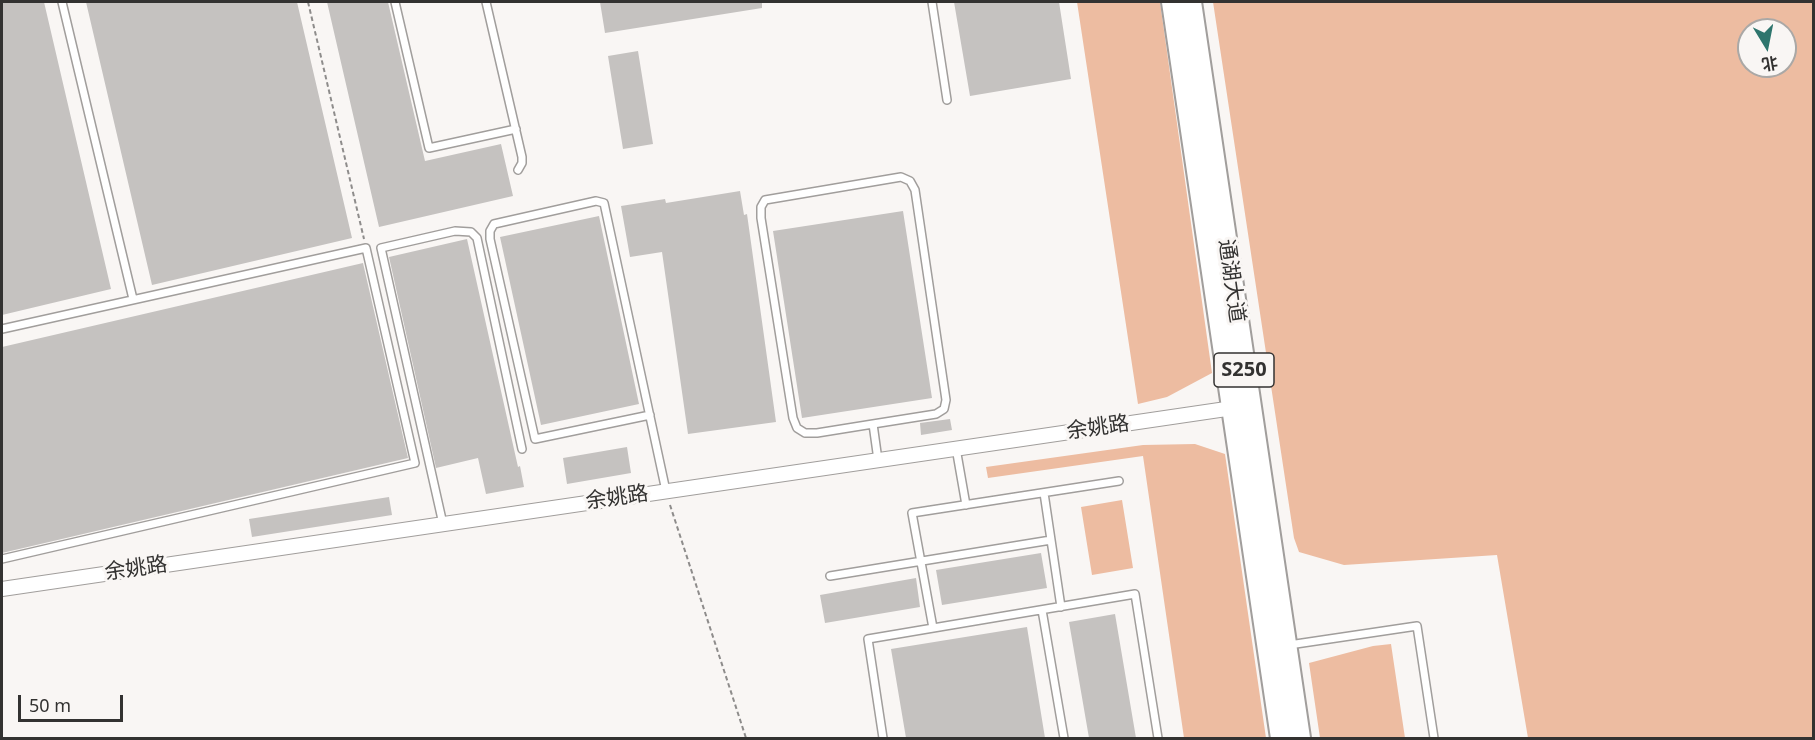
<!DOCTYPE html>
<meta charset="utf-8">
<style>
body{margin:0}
#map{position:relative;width:1815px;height:740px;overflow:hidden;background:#f9f6f4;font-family:"Noto Sans","Noto Sans SC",sans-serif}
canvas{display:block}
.frame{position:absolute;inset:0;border:3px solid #333231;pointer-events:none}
.north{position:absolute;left:1737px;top:18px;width:60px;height:60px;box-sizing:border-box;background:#f9f6f4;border:2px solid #aaa8a6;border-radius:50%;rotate:170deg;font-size:16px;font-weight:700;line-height:24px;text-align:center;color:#333231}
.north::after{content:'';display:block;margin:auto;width:21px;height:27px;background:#2e756d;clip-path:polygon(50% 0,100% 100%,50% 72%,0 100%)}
.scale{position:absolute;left:18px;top:695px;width:105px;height:27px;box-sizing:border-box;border:3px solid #333231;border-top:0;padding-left:8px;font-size:18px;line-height:21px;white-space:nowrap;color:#333231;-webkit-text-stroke:4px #f9f6f4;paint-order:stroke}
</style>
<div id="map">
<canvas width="1815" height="740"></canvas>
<div class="frame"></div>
<div class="north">北</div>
<div class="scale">50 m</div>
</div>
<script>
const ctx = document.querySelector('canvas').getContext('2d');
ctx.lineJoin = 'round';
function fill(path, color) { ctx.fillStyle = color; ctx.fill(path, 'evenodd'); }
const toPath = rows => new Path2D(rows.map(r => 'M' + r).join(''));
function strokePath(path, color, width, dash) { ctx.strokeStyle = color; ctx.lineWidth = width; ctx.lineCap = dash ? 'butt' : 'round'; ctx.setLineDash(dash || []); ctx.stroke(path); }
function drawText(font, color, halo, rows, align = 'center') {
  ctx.font = font + ' "Noto Sans","Noto Sans SC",sans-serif'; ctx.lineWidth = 6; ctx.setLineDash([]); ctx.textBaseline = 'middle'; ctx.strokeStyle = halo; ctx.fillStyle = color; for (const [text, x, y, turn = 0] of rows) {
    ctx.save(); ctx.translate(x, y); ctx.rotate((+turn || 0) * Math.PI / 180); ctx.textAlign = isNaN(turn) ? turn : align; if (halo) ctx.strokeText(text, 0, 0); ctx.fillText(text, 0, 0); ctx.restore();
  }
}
fill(toPath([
 [1077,2,1160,2,1212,373,1167,397,1138,404],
 [1213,2,1813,2,1813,738,1528,738,1497,555,1344,565,1299,552,1294,538],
 [1749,30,1785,30,1785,66,1749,66],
 [1195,444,1225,454,1266,738,1184,738,1143,456,988,478,986,467,1143,445],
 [1122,500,1133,568,1092,575,1081,507],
 [1391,644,1405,738,1320,738,1309,663,1373,646]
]), '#edbca1');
fill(toPath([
 [2,2,44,2,111,289,2,315],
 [86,2,297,2,352,238,152,285],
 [327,2,388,2,425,161,501,144,513,196,379,227],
 [600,2,762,2,762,8,605,33],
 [954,2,1059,2,1071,79,970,96],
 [638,51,653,144,623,149,608,56],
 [740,191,744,215,747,214,776,422,688,434,662,252,630,257,621,206,665,199,666,203],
 [903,211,932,398,802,418,773,231],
 [599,216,639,404,541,425,500,237],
 [467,239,518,467,520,466,524,487,486,494,478,458,436,468,389,257],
 [363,263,408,458,2,553,2,347],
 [950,419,952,430,921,435,920,423],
 [627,447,631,473,567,484,563,458],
 [389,497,392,515,252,537,249,519],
 [1041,553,1047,588,942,605,936,570],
 [916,578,920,607,825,623,820,595],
 [1115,614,1136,738,1089,738,1069,622],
 [1027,627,1045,738,906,738,891,649]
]), '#c5c2c0');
const service = toPath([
 [62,2,133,299],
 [395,2,429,148,516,129],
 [486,2,522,157,522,163,518,170],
 [932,2,947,100],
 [2,329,366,248,415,463,2,559],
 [650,415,535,439,490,239,490,231,494,224,596,201,604,203,666,491],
 [873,424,817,433,805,433,797,428,793,418,761,218,761,207,765,200,901,177,910,181,915,190,946,400,944,409,936,414,873,424,878,460],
 [956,448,966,505],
 [1044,493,1061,607],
 [443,524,381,248,455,231,471,232,477,238,522,449],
 [830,576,1051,540],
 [1042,610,1064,738],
 [933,628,912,513,1119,481],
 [1289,645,1417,626,1434,738],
 [883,738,868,639,1135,594,1158,738]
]);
const minor = toPath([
 [2,589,1233,408]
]);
const primary = toPath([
 [1173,2,1282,738],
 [1190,2,1299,738]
]);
strokePath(service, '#a19e9c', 10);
strokePath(minor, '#a19e9c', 16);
strokePath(primary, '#a19e9c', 26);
strokePath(toPath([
 [308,2,364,239],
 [670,505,746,738]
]), '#8e8c8b', 2, [4.5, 3]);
strokePath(service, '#fff', 7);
strokePath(minor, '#fff', 14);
strokePath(primary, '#fff', 22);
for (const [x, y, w] of [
 [1244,370,60]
]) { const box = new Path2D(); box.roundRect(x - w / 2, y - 17, w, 34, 4.5); ctx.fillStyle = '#f9f6f4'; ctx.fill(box); strokePath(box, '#333231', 1.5); }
drawText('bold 20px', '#333231', null, [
 ["S250",1244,370]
]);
drawText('21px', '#333231', '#f9f6f4', [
 ["通湖大道",1231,281,82],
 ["余姚路",1098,428,-8],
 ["余姚路",617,498,-8],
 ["余姚路",136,569,-8]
]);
</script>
